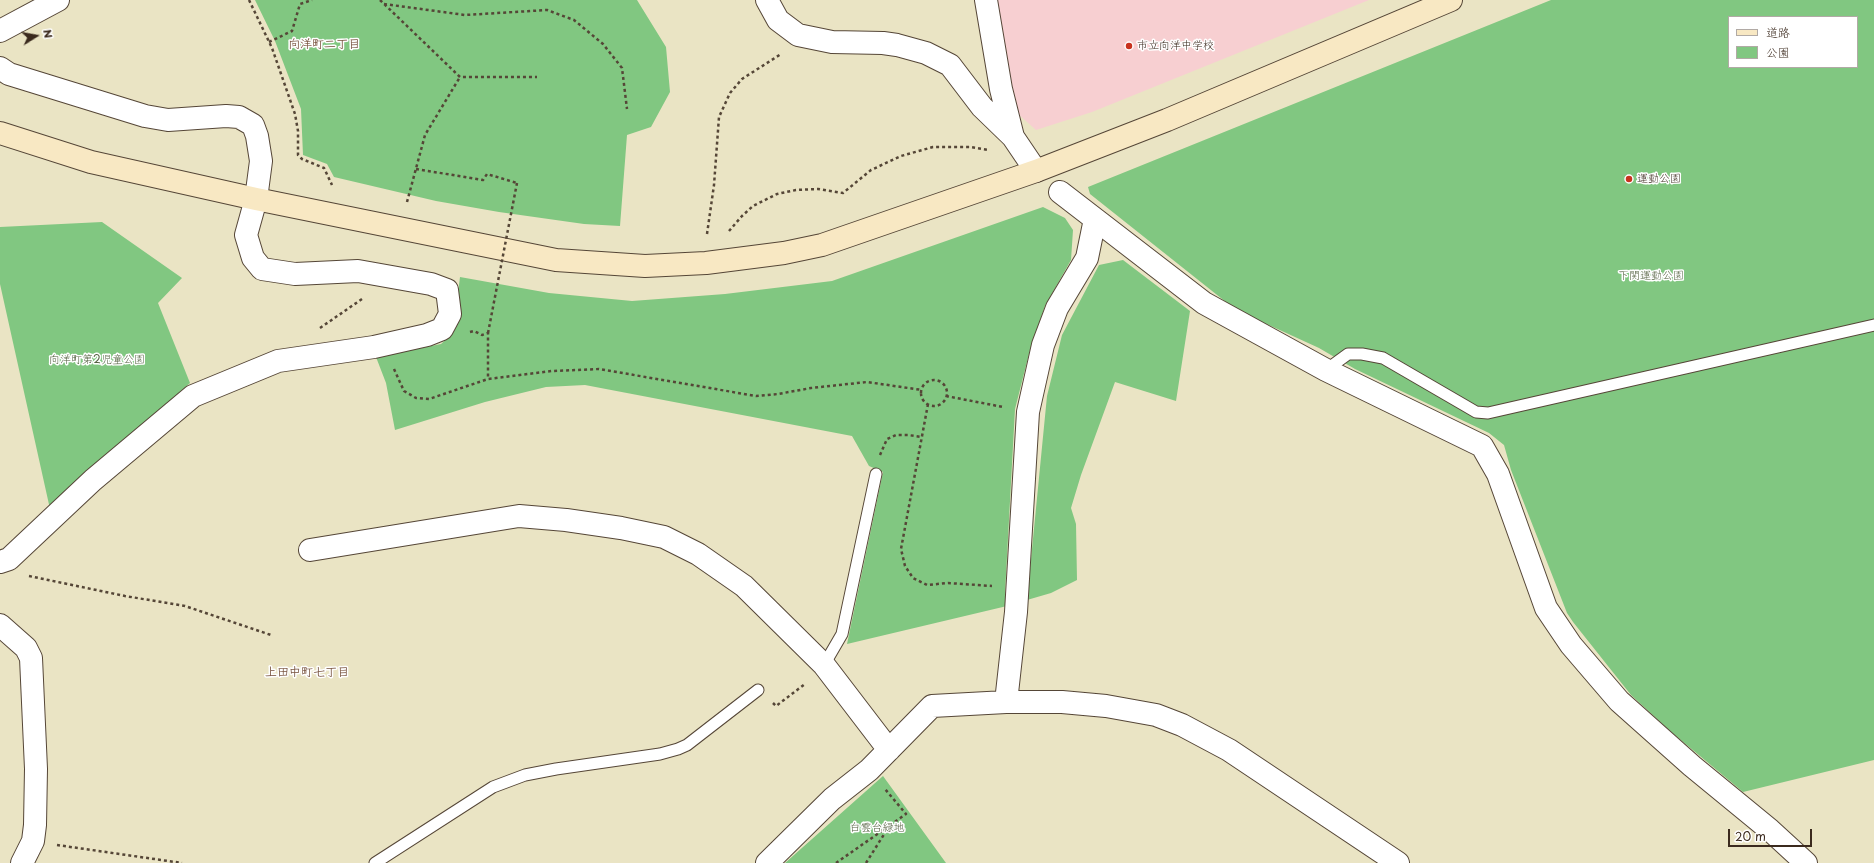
<!DOCTYPE html>
<meta charset="utf-8">
<style>
body{margin:0}
#map{position:relative;width:1874px;height:863px;overflow:hidden;background:#eae4c4;font-family:"Playpen Sans","Klee One",sans-serif}
canvas{display:block}
.legend{position:absolute;left:1728px;top:16px;width:130px;height:52px;box-sizing:border-box;background:#fff;border:1px solid #b1aaa5;margin:0;padding:5px 7px;list-style:none;font-size:12px;color:#3b2a1e}
.legend li{display:flex;align-items:center;gap:8px;height:20px}
.legend b{width:20px;border:1px solid #b1aaa5}
.north{position:absolute;left:16px;top:16px;width:40px;height:40px;-webkit-text-stroke:3px #fff;paint-order:stroke;rotate:79deg;font-size:11px;font-weight:700;line-height:16px;text-align:center;color:#3b2a1e}
.north::after{content:'';display:block;margin:auto;width:14px;height:18px;background:#3b2a1e;clip-path:polygon(50% 0,100% 100%,50% 72%,0 100%)}
.scale{position:absolute;left:1728px;top:829px;width:84px;height:18px;box-sizing:border-box;border:2px solid #3b2a1e;border-top:0;padding-left:5px;font-size:12px;line-height:14px;white-space:nowrap;color:#3b2a1e;-webkit-text-stroke:3px #fff;paint-order:stroke}
</style>
<div id="map">
<canvas width="1874" height="863"></canvas>
<ul class="legend">
<li><b style="height:5px;background:#f8e8c3"></b>道路</li>
<li><b style="height:11px;background:#81c781"></b>公園</li>
</ul>
<div class="north">N</div>
<div class="scale">20 m</div>
</div>
<script>
const ctx = document.querySelector('canvas').getContext('2d');
ctx.lineJoin = 'round';
function fill(path, color) { ctx.fillStyle = color; ctx.fill(path, 'evenodd'); }
const toPath = rows => new Path2D(rows.map(r => 'M' + r).join(''));
function strokePath(path, color, width, dash) { ctx.strokeStyle = color; ctx.lineWidth = width; ctx.lineCap = dash ? 'butt' : 'round'; ctx.setLineDash(dash || []); ctx.stroke(path); }
function drawText(font, color, halo, rows, align = 'center') {
  ctx.font = font + ' "Playpen Sans","Klee One",sans-serif'; ctx.lineWidth = 3; ctx.setLineDash([]); ctx.textBaseline = 'middle'; ctx.strokeStyle = halo; ctx.fillStyle = color; for (const [text, x, y, turn = 0] of rows) {
    ctx.save(); ctx.translate(x, y); ctx.rotate((+turn || 0) * Math.PI / 180); ctx.textAlign = isNaN(turn) ? turn : align; if (halo) ctx.strokeText(text, 0, 0); ctx.fillText(text, 0, 0); ctx.restore();
  }
}
fill(toPath([
 [996,0,1369,0,1092,112,1036,130,1017,113,1010,93]
]), '#f7cfd1');
fill(toPath([
 [255,0,637,0,666,47,670,92,651,127,627,135,620,226,584,224,499,212,436,201,334,177,327,164,303,155,301,109,275,41],
 [1551,0,1874,0,1874,760,1743,792,1670,731,1631,695,1573,622,1567,613,1511,470,1504,445,1489,433,1355,369,1319,348,1236,310,1090,194,1088,187],
 [1729,17,1857,17,1857,67,1729,67],
 [1043,207,1065,218,1073,230,1071,260,1045,306,1030,350,1015,409,1005,593,1007,606,847,644,883,472,869,466,852,436,585,385,546,387,485,402,395,430,386,383,376,357,441,344,453,333,460,277,549,293,632,301,725,294,832,281],
 [102,222,182,278,158,303,190,383,50,509,0,284,0,227],
 [1123,260,1190,311,1176,401,1115,382,1081,475,1071,508,1076,524,1077,580,1051,593,1027,600,1047,396,1062,335,1099,265],
 [883,776,946,863,785,863]
]), '#81c781');
const lane = toPath([
 [1326,370,1348,354,1362,354,1383,358,1464,405,1476,412,1488,413,1874,325],
 [824,665,842,634,876,474],
 [375,863,493,787,525,775,556,769,660,754,678,749,687,745,758,690]
]);
const street = toPath([
 [767,0,778,20,798,35,832,42,883,43,897,45,926,53,950,65,982,107,1013,137,1036,171],
 [986,0,1001,89,1013,137],
 [0,31,58,0],
 [0,68,9,74,145,116,168,120,226,116,239,117,253,125,257,136,261,161,256,199,246,235,253,258,262,269,295,274,358,271,431,284,447,290,450,314,442,329,427,335,374,347,278,361,193,396,93,480,9,559,0,562],
 [1060,192,1204,303,1326,370,1482,446,1498,474,1546,608,1571,645,1619,701,1692,766,1770,830,1806,863],
 [310,550,519,516,566,520,621,528,664,537,698,554,744,586,824,665,889,750],
 [0,625,26,648,31,658,36,769,35,825,33,841,22,863],
 [1006,702,1016,612,1028,412,1043,345,1057,308,1087,258,1095,219],
 [767,863,832,799,869,770,932,706,1006,702,1062,702,1106,706,1156,715,1182,725,1229,750,1398,863]
]);
const secondary = toPath([
 [0,133,91,162,256,199,556,260,645,266,706,263,784,253,822,245,1036,171,1167,120,1451,0]
]);
strokePath(lane, '#554637', 13);
strokePath(street, '#554637', 24);
strokePath(secondary, '#554637', 24);
strokePath(toPath([
 [249,0,272,48,295,114,298,131,298,155,302,159,324,168,332,185],
 [380,0,460,77,537,77],
 [384,4,465,15,547,10,574,20,603,44,622,68,627,109],
 [269,42,292,31,300,4,312,0],
 [416,169,483,180,487,174,517,183],
 [407,202,425,135,460,77],
 [729,231,742,216,753,206,777,194,796,190,818,189,843,193,871,170,901,156,933,147,970,147,989,150],
 [707,234,714,185,719,117,730,93,742,79,781,54],
 [320,328,362,299],
 [470,332,474,331,482,335,488,333,488,379],
 [394,369,404,391,416,398,429,399,488,379,552,371,599,369,756,396,778,394,811,388,867,382,922,390],
 '921 393a13 13 0 1 1 26 0a13 13 0 1 1-26 0Z',
 [946,396,1003,407],
 [928,404,901,549,905,566,913,578,927,585,948,583,992,586],
 [880,455,887,439,896,435,908,435,922,437],
 [29,576,125,596,185,606,271,635],
 [773,703,776,706,805,684],
 [57,845,182,863],
 [836,863,906,814,885,789],
 [866,863,888,828]
]), '#554637', 2.5, [3, 3]);
strokePath(lane, '#fff', 11);
strokePath(street, '#fff', 22);
strokePath(secondary, '#f8e8c3', 22);
strokePath(toPath([
 [488,333,517,183]
]), '#554637', 2.5, [3, 3]);
for (const [x, y, r, color] of [
 [1129,46,4,"#c8321e"],
 [1629,179,4,"#c8321e"]
]) { const dot = new Path2D(); dot.arc(x, y, r, 0, 2 * Math.PI); ctx.fillStyle = color; ctx.fill(dot); strokePath(dot, '#fff', 1.5); }
drawText('11px', '#3b2a1e', '#fff', [
 ["市立向洋中学校",1137,46],
 ["運動公園",1637,179]
], 'left');
drawText('11px', '#546141', '#fff', [
 ["下関運動公園",1651,276],
 ["向洋町第2児童公園",97,360],
 ["白雲台緑地",877,828]
]);
drawText('bold 12px', '#7a5541', '#fff', [
 ["向洋町二丁目",324,45],
 ["上田中町七丁目",307,673]
]);
</script>
